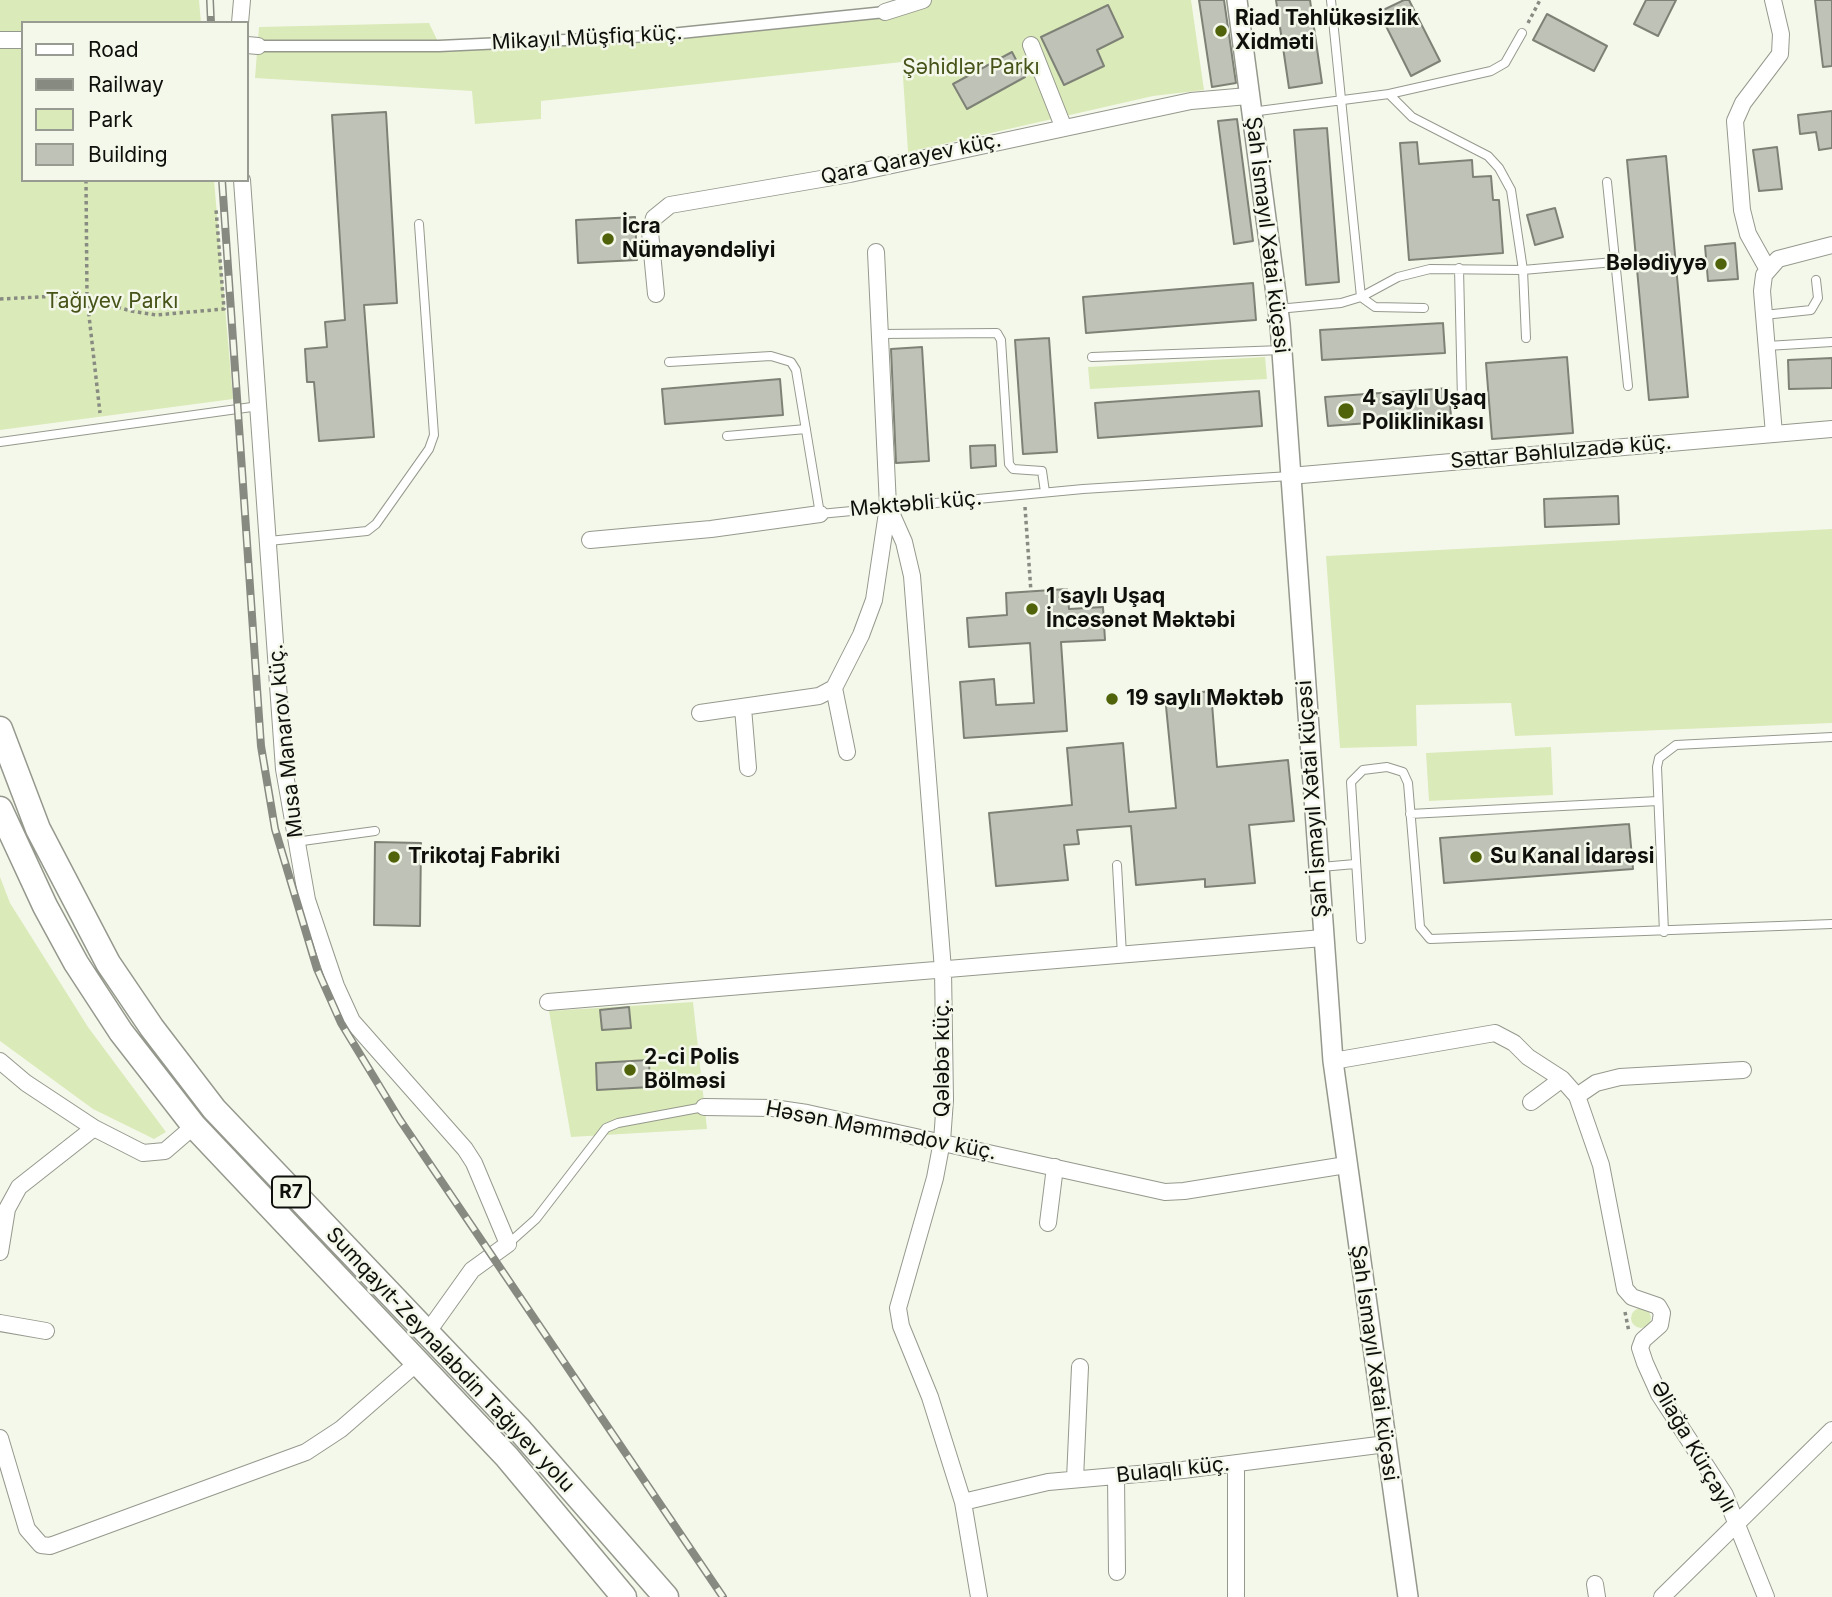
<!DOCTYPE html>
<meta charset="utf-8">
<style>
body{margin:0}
#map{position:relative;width:1832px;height:1597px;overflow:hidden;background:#f4f8eb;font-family:Inter,sans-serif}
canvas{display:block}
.legend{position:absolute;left:21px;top:21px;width:228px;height:161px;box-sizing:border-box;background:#f4f8eb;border:2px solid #989b92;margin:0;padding:9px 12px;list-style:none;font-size:21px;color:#0f100c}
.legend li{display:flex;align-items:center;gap:14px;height:35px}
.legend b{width:35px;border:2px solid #989b92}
</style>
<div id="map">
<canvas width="1832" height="1597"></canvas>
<ul class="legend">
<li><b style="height:9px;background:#fff"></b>Road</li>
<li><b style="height:9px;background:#878a81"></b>Railway</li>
<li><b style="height:19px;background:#dbeab9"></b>Park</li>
<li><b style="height:19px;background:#bfc3b7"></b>Building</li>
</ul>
</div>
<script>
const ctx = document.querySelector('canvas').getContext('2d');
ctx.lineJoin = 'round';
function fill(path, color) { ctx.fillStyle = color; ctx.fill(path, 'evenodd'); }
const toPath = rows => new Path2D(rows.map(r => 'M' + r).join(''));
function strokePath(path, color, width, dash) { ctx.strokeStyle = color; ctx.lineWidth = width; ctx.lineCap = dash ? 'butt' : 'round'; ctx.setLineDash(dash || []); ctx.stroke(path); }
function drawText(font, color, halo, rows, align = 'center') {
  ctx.font = font + ' Inter,sans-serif'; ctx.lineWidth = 5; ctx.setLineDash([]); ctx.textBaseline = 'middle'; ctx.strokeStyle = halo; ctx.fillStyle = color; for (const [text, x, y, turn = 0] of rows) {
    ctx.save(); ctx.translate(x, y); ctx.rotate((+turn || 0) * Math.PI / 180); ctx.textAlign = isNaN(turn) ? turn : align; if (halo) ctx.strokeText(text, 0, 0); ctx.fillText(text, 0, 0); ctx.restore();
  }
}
fill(toPath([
 [0,0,199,0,201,23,23,23,23,180,214,180,233,399,0,430],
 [923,0,1191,0,1204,90,1153,96,908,152,902,62,541,101,541,119,475,124,472,91,255,78,259,27,429,23,440,46,651,36,828,16],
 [1265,357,1267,379,1090,389,1088,367],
 [1832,529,1832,723,1515,736,1511,703,1416,705,1417,746,1340,748,1326,556],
 [1551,747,1553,795,1429,801,1426,753],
 [0,877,10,903,88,1027,166,1132,154,1139,93,1109,0,1041],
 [693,1002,707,1129,571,1137,549,1011],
 '1631 1318a10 10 0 1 1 20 0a10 10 0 1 1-20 0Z'
]), '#dbeab9');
const building = toPath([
 [1199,0,1224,0,1236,83,1212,87,1199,0],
 [1276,0,1310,0,1322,83,1289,88,1276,0],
 [1404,0,1409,0,1440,61,1411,76,1379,12,1404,0],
 [1646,0,1676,0,1658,36,1634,24,1646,0],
 [1815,0,1832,0,1832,66,1823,67,1815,0],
 [1108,5,1123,37,1097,50,1104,66,1064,85,1041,37,1108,5],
 [1547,14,1607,46,1594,71,1533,40,1547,14],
 [1012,52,1025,77,967,109,953,84,1012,52],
 [1832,111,1832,148,1819,150,1816,132,1800,134,1798,115,1832,111],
 [386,112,397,303,364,305,374,437,319,441,314,382,307,382,305,349,327,347,325,322,345,320,332,115,386,112],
 [1237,119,1253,241,1234,244,1218,121,1237,119],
 [1327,128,1339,282,1306,285,1294,130,1327,128],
 [1417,142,1419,164,1472,160,1473,177,1491,176,1493,200,1499,200,1503,253,1409,260,1400,143,1417,142],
 [1777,147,1782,189,1759,191,1753,150,1777,147],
 [1666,156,1688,397,1649,400,1627,160,1666,156],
 [1555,208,1563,237,1535,245,1527,215,1555,208],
 [635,217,637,260,578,263,576,220,635,217],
 [1735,243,1738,279,1708,281,1705,246,1735,243],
 [1253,283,1256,320,1086,333,1083,297,1253,283],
 [1443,323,1445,353,1322,360,1320,330,1443,323],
 [1049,338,1057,452,1023,454,1015,340,1049,338],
 [922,347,929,461,896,463,891,349,922,347],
 [1567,357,1573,433,1492,439,1486,363,1567,357],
 [1832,358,1832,388,1789,389,1788,360,1832,358],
 [780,379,783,415,665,424,662,389,780,379],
 [1449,388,1451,417,1328,426,1325,397,1449,388],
 [1259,391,1262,426,1098,438,1095,403,1259,391],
 [995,445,996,466,971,468,970,446,995,445],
 [1618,496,1619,524,1545,527,1544,499,1618,496],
 [1067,589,1069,609,1103,607,1105,640,1061,642,1067,731,964,738,960,682,994,679,996,705,1034,703,1030,643,969,647,967,618,1007,615,1006,593,1067,589],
 [1211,691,1217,767,1288,760,1294,821,1249,825,1255,883,1205,887,1205,879,1136,885,1131,826,1077,830,1079,844,1064,845,1068,880,996,886,989,813,1072,805,1067,748,1123,743,1129,812,1176,808,1165,696,1211,691],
 [1629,824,1633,869,1444,883,1440,838,1629,824],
 [375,842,421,843,420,926,374,925,375,842],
 [629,1007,631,1028,602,1030,600,1010,629,1007],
 [649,1060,650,1087,597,1090,596,1063,649,1060]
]);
fill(building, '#bfc3b7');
strokePath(building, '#7e8276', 2);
const service = toPath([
 [1389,94,1491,71,1505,63,1522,33],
 [1251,112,1389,94,1412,117,1488,156,1499,168,1511,190,1523,270,1526,338],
 [1607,182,1628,386],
 [1459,268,1462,401],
 [1424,308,1375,307,1361,297,1398,277,1430,269,1523,270,1614,262],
 [1278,309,1341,303,1361,297,1331,0],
 [1764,315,1811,310,1818,298,1816,280],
 [880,334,997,333,1001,340,1009,464,1013,469,1042,471,1045,492],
 [1767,346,1832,342],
 [1092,357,1282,350],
 [669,362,771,356,791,362,796,370,820,514,1083,489,1290,476],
 [727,436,806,429],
 [0,442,259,406],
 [269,541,367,531,376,524,429,449,434,435,419,224],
 [1410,814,1658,801],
 [295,842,375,831],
 [1117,865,1122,955],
 [1321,867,1355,864],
 [1664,932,1657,767,1659,758,1676,745,1832,737],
 [1361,939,1351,782,1363,770,1387,767,1403,772,1408,783,1420,927,1430,939,1832,924],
 [508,1244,536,1219,606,1128,618,1123,704,1107]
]);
const pedestrian = toPath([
 [258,46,439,46,651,36,885,12]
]);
const minor = toPath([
 [885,12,923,0],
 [240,23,242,0],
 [0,40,23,40],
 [247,45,258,46],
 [1031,45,1063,126],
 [242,180,284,769,307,900,336,986,352,1021,465,1149,474,1163,508,1244,472,1270,427,1333],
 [1767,268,1748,234,1742,210,1735,121,1743,103,1780,54,1781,34,1773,0],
 [656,294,650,232,654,218,670,205,850,174,1191,101,1248,96],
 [1774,434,1762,291,1764,275,1778,259,1832,245],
 [1290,476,1832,429],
 [888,506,904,542,912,576,943,970,945,1100,942,1141,935,1178,898,1308,901,1326,930,1397,963,1502,979,1597],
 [590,540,711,529,820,514],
 [834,688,847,752],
 [743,708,748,768],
 [700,713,819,696,834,688,861,635,874,600,888,506,876,252],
 [548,1002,1323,938],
 [0,1061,26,1083,94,1128,143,1153,165,1151,194,1126],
 [1333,1061,1495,1033,1514,1043,1528,1057,1562,1079,1577,1096,1601,1165,1625,1289,1632,1297,1658,1306,1662,1313,1660,1325,1643,1340,1640,1348,1645,1363,1659,1394,1725,1495,1766,1597],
 [1577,1096,1596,1083,1620,1077,1743,1070],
 [1531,1102,1562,1079],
 [704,1107,773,1108,807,1113,1165,1192,1184,1191,1346,1165],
 [1048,1223,1055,1167],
 [0,1252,7,1209,19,1187,94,1128],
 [0,1323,46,1331],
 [0,1438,27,1529,41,1545,50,1546,306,1452,341,1429,418,1362],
 [1116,1476,1117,1572],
 [1075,1479,1080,1367],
 [963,1502,1048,1482,1183,1470,1386,1444],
 [1595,1584,1597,1597],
 [1236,1597,1236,1464],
 [1662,1597,1832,1430]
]);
const tertiary = toPath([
 [1237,0,1280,324,1333,1061,1408,1597]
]);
const primary = toPath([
 [0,729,38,829,108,963,152,1028,214,1109,518,1428,666,1597],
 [0,809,45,906,76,963,121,1032,194,1126,507,1457,624,1597]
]);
strokePath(service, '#95998d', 10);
strokePath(pedestrian, '#95998d', 13);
strokePath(minor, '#95998d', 18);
strokePath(tertiary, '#95998d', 22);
strokePath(primary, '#95998d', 27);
strokePath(toPath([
 [1528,23,1540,0],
 [86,180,87,298,100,413],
 [0,299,58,296,87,298,131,311,156,315,224,309,216,209],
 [1025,507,1031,592],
 [1625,1312,1629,1332]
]), '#888b82', 3.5, [3.5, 3.5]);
strokePath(service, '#fff', 8);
strokePath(pedestrian, '#fff', 10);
strokePath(minor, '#fff', 16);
strokePath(tertiary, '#fff', 19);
strokePath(primary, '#fff', 24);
const rail = toPath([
 [210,0,211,23],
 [222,180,261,746,275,829,317,969,341,1023,400,1120,723,1597]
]);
strokePath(rail, '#878a81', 8);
strokePath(rail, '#f4f8eb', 5, [16]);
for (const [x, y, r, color] of [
 [1221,31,7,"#50630b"],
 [608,239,7,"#50630b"],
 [1721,264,7,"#50630b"],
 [1346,411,9,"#50630b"],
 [1032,609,7,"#50630b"],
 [1112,699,7,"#50630b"],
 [394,857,7,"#50630b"],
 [1476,857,7,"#50630b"],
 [630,1070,7,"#50630b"]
]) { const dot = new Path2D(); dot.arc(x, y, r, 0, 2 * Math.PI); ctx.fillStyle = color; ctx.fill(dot); strokePath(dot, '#f4f8eb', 2.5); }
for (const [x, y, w] of [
 [291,1192,38]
]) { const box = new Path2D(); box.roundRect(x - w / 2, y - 15.5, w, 31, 5); ctx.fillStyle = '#f4f8eb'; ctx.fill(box); strokePath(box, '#0f100c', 2); }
drawText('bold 19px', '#0f100c', null, [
 ["R7",291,1192]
]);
drawText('bold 21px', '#0f100c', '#f4f8eb', [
 ["Riad Təhlükəsizlik",1235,19],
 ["Xidməti",1235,43],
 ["İcra",622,227],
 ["Nümayəndəliyi",622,251],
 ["Bələdiyyə",1707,264,"right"],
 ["4 saylı Uşaq",1362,399],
 ["Poliklinikası",1362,423],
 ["1 saylı Uşaq",1046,597],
 ["İncəsənət Məktəbi",1046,621],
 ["19 saylı Məktəb",1126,699],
 ["Trikotaj Fabriki",408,857],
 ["Su Kanal İdarəsi",1490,857],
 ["2-ci Polis",644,1058],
 ["Bölməsi",644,1082]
], 'left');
drawText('21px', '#0f100c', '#f4f8eb', [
 ["Mikayıl Müşfiq küç.",587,38,-3],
 ["Qara Qarayev küç.",911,159,-12],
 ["Şah İsmayıl Xətai küçəsi",1267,235,83],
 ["Səttar Bəhlulzadə küç.",1561,452,-5],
 ["Məktəbli küç.",916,504,-5],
 ["Musa Manarov küç.",286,741,-96],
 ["Şah İsmayıl Xətai küçəsi",1313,799,-94],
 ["Qələbə küç.",943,1058,-90],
 ["Həsən Məmmədov küç.",881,1131,11],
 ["Sumqayıt-Zeynalabdin Tağıyev yolu",450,1360,47],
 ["Şah İsmayıl Xətai küçəsi",1374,1363,82],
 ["Əliağa Kürçaylı",1693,1447,60],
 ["Bulaqlı küç.",1173,1470,-6]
]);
drawText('21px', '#465419', '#f4f8eb', [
 ["Şəhidlər Parkı",971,68],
 ["Tağıyev Parkı",112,302]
]);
</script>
